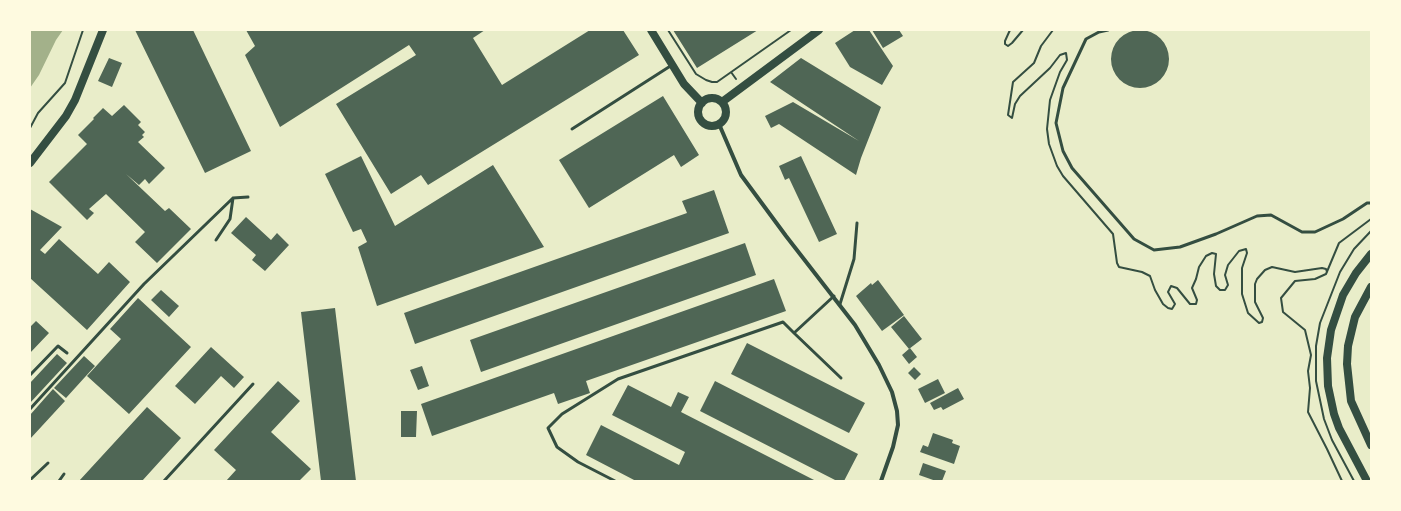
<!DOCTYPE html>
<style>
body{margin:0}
#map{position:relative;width:1401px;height:511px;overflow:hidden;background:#e9edc9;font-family:"Source Sans 3",sans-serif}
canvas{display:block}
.frame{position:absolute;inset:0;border:31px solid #fefae0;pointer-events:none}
</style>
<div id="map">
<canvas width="1401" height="511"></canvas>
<div class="frame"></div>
</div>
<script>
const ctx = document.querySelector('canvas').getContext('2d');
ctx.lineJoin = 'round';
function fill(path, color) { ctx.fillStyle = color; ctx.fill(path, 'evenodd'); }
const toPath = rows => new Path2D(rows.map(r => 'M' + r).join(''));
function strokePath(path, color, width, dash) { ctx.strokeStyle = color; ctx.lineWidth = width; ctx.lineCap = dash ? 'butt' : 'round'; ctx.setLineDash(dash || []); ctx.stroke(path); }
fill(toPath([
 [30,30,63,30,56,40,39,75,30,88]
]), '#a3b18a');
fill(toPath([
 [135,30,193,30,251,151,205,173],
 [246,30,485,30,473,38,502,85,590,30,623,30,639,55,428,185,421,175,391,194,336,104,416,55,409,45,280,127,245,55,255,46],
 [673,30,758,30,697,68],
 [855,30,869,30,893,66,882,85,850,67,835,43],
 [872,30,899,30,903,36,883,48],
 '1111 59a29 29 0 1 1 58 0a29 29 0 1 1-58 0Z',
 [109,58,122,63,112,87,98,81],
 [801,58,881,107,861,158,856,175,779,124,771,128,765,116,793,102,859,141,770,82],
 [663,96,699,155,681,167,674,155,589,208,559,160],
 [124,105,141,122,138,125,145,132,142,135,144,137,138,142,165,168,149,184,145,179,139,185,126,174,165,211,169,208,191,229,157,263,135,242,145,232,106,194,89,209,94,213,87,220,49,182,87,144,78,135,94,119,93,118,103,108,112,116],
 [361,156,395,226,493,165,544,247,377,306,358,247,367,242,361,229,353,232,325,174],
 [801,156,837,234,819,242,789,178,785,180,779,166],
 [714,190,729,233,415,344,404,313,687,213,682,201],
 [30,209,62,227,40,250,45,254,59,239,98,274,109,262,130,282,87,330,30,278],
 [246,217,271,240,277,233,289,245,265,271,252,260,256,255,231,233],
 [745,243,756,275,481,372,470,340],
 [774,279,786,311,586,381,590,393,558,404,554,393,432,436,421,404],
 [878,280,904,315,882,331,856,296,871,283,872,285],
 [161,290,179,306,169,317,151,300],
 [138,298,191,347,129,414,87,376,121,339,110,329],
 [335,308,356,481,321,481,301,312],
 [904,316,922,339,909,349,891,327],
 [36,321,49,333,30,353,30,327],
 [747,343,865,403,849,433,731,374],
 [211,347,244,377,234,388,221,376,195,404,175,386],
 [910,348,917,357,909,364,902,355],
 [57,354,67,363,30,403,30,383],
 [84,356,95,366,66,398,54,388],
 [422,366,429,386,418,390,410,370],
 [914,367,921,374,915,380,908,373],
 [938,379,945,393,925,403,918,389],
 [278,381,300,401,271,432,311,469,299,481,226,481,236,470,214,450],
 [715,381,858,454,844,481,837,481,700,411],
 [628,385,671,407,678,392,689,397,681,412,816,481,636,481,586,455,601,425,679,465,685,452,612,415],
 [958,388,964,399,943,410,941,407,934,410,930,403],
 [53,389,65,401,30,439,30,415],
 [147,407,181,438,142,481,79,481],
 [401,411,417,411,416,437,401,437],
 [933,433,953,440,952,443,960,446,954,464,920,452,923,445,928,447],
 [923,463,946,471,942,481,936,481,919,475]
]), '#4f6655');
strokePath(toPath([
 [668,30,696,74,706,80,712,82,717,82,791,30],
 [1010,30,1005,41,1005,44,1008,46,1012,43,1023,30],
 [1053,30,1041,46,1034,63,1013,82,1008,115,1012,118,1015,104,1020,96,1050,68,1060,55,1066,53,1067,60,1060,72,1050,100,1047,129,1049,144,1057,166,1063,176,1113,234,1117,263,1119,267,1142,272,1150,276,1155,290,1163,304,1168,308,1172,309,1175,304,1168,292,1171,286,1177,288,1190,304,1196,304,1197,300,1192,288,1196,279,1199,267,1206,256,1212,253,1216,254,1214,274,1216,286,1220,290,1225,290,1228,285,1225,275,1228,265,1239,251,1246,249,1247,253,1242,268,1242,294,1248,313,1259,323,1262,322,1263,318,1255,302,1255,284,1257,279,1265,270,1272,267,1295,272,1322,268,1326,269,1327,272],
 [731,72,736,79],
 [30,128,38,113,65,83,83,30],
 [1342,481,1327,449,1308,412,1310,388,1308,371,1311,355,1305,330,1283,312,1281,298,1295,281,1315,279,1326,274,1339,243,1371,219],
 [1354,481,1332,440,1324,419,1316,381,1316,346,1320,323,1340,272,1354,249,1371,231]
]), '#344e41', 2);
strokePath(toPath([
 [1108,30,1099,32,1086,39,1063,88,1056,123,1063,151,1072,168,1134,239,1154,250,1180,247,1216,234,1257,216,1271,215,1302,232,1315,232,1343,219,1367,203,1371,203],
 [572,129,672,65],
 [216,240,230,219,233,198],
 [840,304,854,259,857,223],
 [794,333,841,378],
 [30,375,58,346,67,353],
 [30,409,144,284,233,198,248,197],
 [30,480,48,463],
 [59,481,64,474],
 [164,481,253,384],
 [615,481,578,462,557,447,548,428,562,414,618,379,783,322,794,333,834,296]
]), '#344e41', 3);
strokePath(toPath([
 [719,124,741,175,786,236,855,325,879,365,892,392,897,411,898,425,893,447,881,481]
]), '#344e41', 4);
strokePath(toPath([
 [651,30,684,84,702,103],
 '698 112a14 14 0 1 1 28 0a14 14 0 1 1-28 0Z',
 [722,102,819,30],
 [30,163,66,116,75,100,103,30],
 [1371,287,1355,317,1348,346,1347,364,1351,401,1371,445],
 [1367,481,1339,428,1334,414,1328,386,1327,358,1331,330,1343,295,1356,273,1371,254]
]), '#344e41', 8);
</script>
